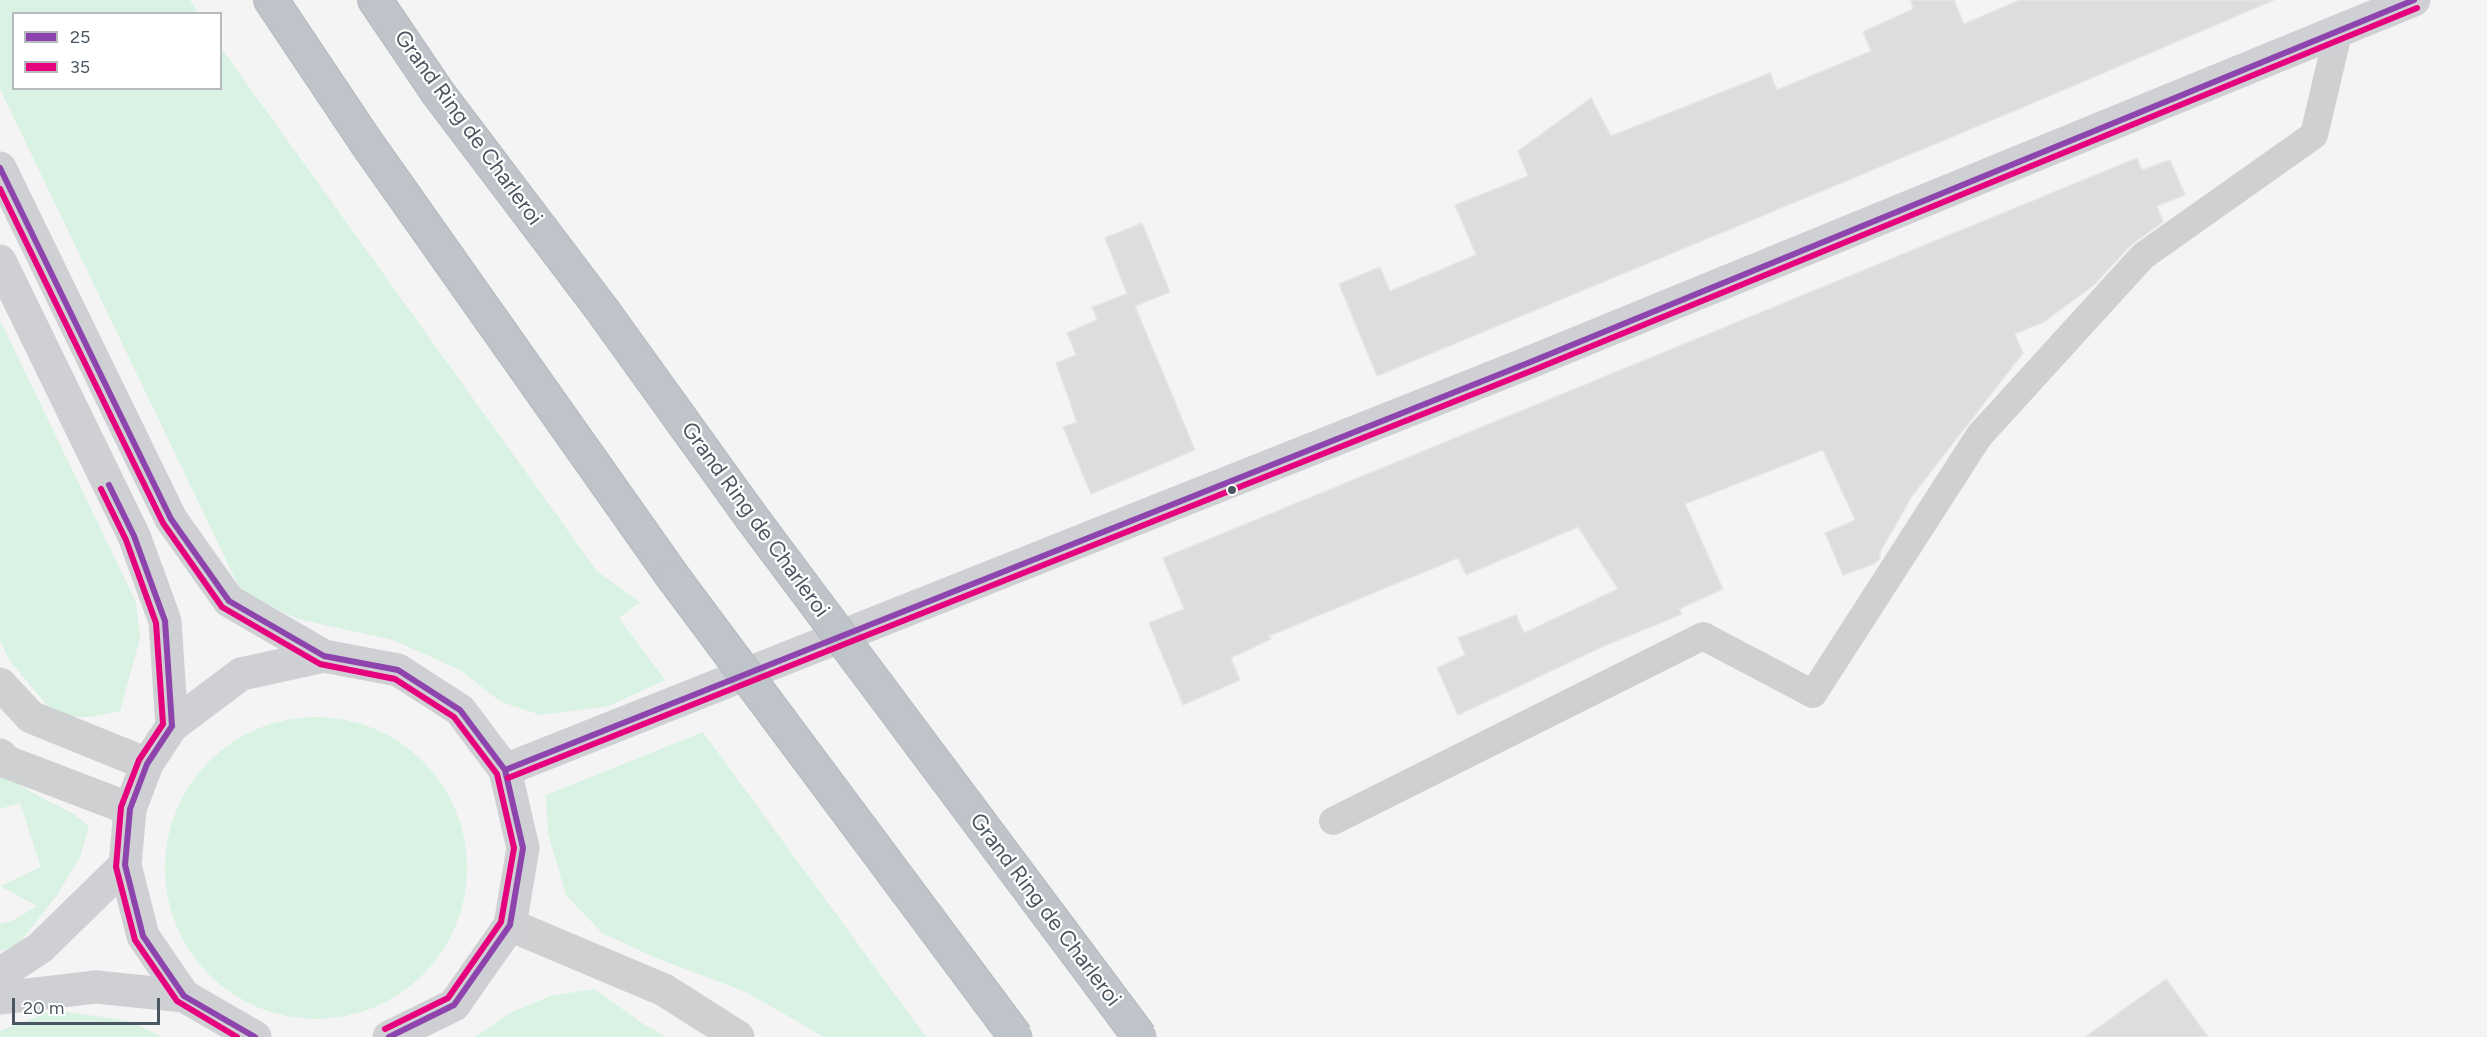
<!DOCTYPE html>
<style>
body{margin:0}
#map{position:relative;width:2487px;height:1037px;overflow:hidden;background:#f4f4f4;font-family:Figtree,sans-serif}
canvas{display:block}
.legend{position:absolute;left:12px;top:12px;width:210px;height:78px;box-sizing:border-box;background:#fff;border:2px solid #b7bbc0;margin:0;padding:8px 10px;list-style:none;font-size:18px;color:#4a5661}
.legend li{display:flex;align-items:center;gap:12px;height:30px}
.legend b{width:30px;border:2px solid #b7bbc0}
.scale{position:absolute;left:12px;top:998px;width:148px;height:27px;box-sizing:border-box;border:3px solid #4a5661;border-top:0;padding-left:8px;font-size:18px;line-height:21px;white-space:nowrap;color:#4a5661;-webkit-text-stroke:4px #fff;paint-order:stroke}
</style>
<div id="map">
<canvas width="2487" height="1037"></canvas>
<ul class="legend">
<li><b style="height:8px;background:#8e44ad"></b>25</li>
<li><b style="height:8px;background:#e5007d"></b>35</li>
</ul>
<div class="scale">20 m</div>
</div>
<script>
const ctx = document.querySelector('canvas').getContext('2d');
ctx.lineJoin = 'round';
function fill(path, color) { ctx.fillStyle = color; ctx.fill(path, 'evenodd'); }
const toPath = rows => new Path2D(rows.map(r => 'M' + r).join(''));
function strokePath(path, color, width, dash) { ctx.strokeStyle = color; ctx.lineWidth = width; ctx.lineCap = dash ? 'butt' : 'round'; ctx.setLineDash(dash || []); ctx.stroke(path); }
function drawText(font, color, halo, rows, align = 'center') {
  ctx.font = font + ' Figtree,sans-serif'; ctx.lineWidth = 4.5; ctx.setLineDash([]); ctx.textBaseline = 'middle'; ctx.strokeStyle = halo; ctx.fillStyle = color; for (const [text, x, y, turn = 0] of rows) {
    ctx.save(); ctx.translate(x, y); ctx.rotate((+turn || 0) * Math.PI / 180); ctx.textAlign = isNaN(turn) ? turn : align; if (halo) ctx.strokeText(text, 0, 0); ctx.fillText(text, 0, 0); ctx.restore();
  }
}
fill(toPath([
 [0,0,190,0,198,13,14,14,14,88,220,88,221,48,597,571,640,602,619,618,665,680,609,706,541,715,501,702,460,670,393,640,298,619,242,593,0,89],
 [0,320,136,602,140,638,120,711,91,717,69,717,47,705,9,660,0,640],
 '165 868a151 151 0 1 1 302 0a151 151 0 1 1-302 0Z',
 [703,732,926,1037,824,1037,746,992,656,958,602,933,566,895,548,834,546,795],
 [0,773,40,797,72,813,89,826,80,857,57,895,18,945,0,951,0,924,14,920,37,906,0,886,41,867,20,803,0,809],
 [594,989,645,1025,667,1037,475,1037,510,1013,550,996],
 [54,1010,130,1021,162,1037,0,1037,0,1031]
]), '#d9f2e3');
const building = toPath([
 [1911,0,1954,0,1964,24,2020,0,2274,0,2014,111,1377,376,1339,284,1380,267,1390,291,1476,255,1455,205,1528,176,1518,151,1591,98,1611,136,1770,73,1777,90,1871,51,1863,32,1913,9,1911,0],
 [2137,158,2142,170,2170,160,2185,195,2157,206,2163,222,2131,245,2094,285,2044,322,2015,334,2023,353,1912,496,1880,552,1880,559,1874,564,1843,575,1825,533,1855,520,1823,450,1685,504,1723,589,1679,609,1682,614,1604,646,1458,715,1437,668,1465,655,1458,638,1516,615,1524,633,1618,589,1578,527,1466,575,1458,558,1269,636,1271,639,1231,658,1240,680,1183,705,1149,623,1184,609,1163,558,2137,158],
 [1142,223,1170,292,1135,306,1195,450,1091,494,1063,427,1077,422,1056,363,1076,355,1067,333,1097,320,1092,307,1127,294,1105,238,1142,223],
 [2166,979,2208,1037,2085,1037,2166,979]
]);
fill(building, '#ddddde');
strokePath(building, '#e5e6e7', 1.5);
const highway = toPath([
 [271,0,366,142,673,577],
 [375,0,438,93,603,311,752,518]
]);
strokePath(highway, '#b9bec3', 36);
strokePath(toPath([
 [1333,821,1703,636,1813,694,1979,436,2143,256,2314,135,2339,29]
]), '#ced0d2', 28);
strokePath(toPath([
 [0,684,31,717,147,764],
 [0,755,7,762,130,809],
 [510,925,664,990,738,1037]
]), '#ced0d2', 33);
strokePath(toPath([
 [0,168,171,519,229,601,324,656],
 [0,261,134,536,165,621,172,726],
 [505,770,1528,363,2414,0],
 [0,974,40,948,125,865],
 [0,998,96,987,184,996],
 [255,1037,184,996,143,936,125,865,130,809,147,764,172,726,241,674,324,656,398,670,460,710,505,770,523,848,510,925,454,1005,389,1037]
]), '#ced0d4', 33);
strokePath(highway, '#bec4c9', 33);
const highwayBridge = toPath([
 [752,518,1140,1037],
 [673,577,1016,1037]
]);
strokePath(highwayBridge, '#b9bec3', 36, []);
strokePath(highwayBridge, '#bec4c9', 33);
strokePath(toPath([
 [0,168,171,519,229,601,324,656,398,670,460,710,505,770,523,848,510,925,454,1005,389,1037],
 [109,485,134,536,165,621,172,726],
 [172,726,147,764,130,809,125,865,143,936,184,996,255,1037],
 [505,770,1528,363,2414,0]
]), '#8e44ad', 6);
strokePath(toPath([
 [0,189,163,523,222,607,320,664,395,679,454,717,497,774,514,848,501,922,448,998,385,1029],
 [101,489,126,540,156,623,163,724,139,760,121,807,116,867,135,940,177,1001,237,1037],
 [508,778,1531,371,2417,8]
]), '#e5007d', 6);
for (const [x, y, r, color] of [
 [1232,490,5,"#4a5661"]
]) { const dot = new Path2D(); dot.arc(x, y, r, 0, 2 * Math.PI); ctx.fillStyle = color; ctx.fill(dot); strokePath(dot, '#fff', 2); }
drawText('22px', '#4a5661', '#fff', [
 ["Grand Ring de Charleroi",468,128,54],
 ["Grand Ring de Charleroi",755,520,54],
 ["Grand Ring de Charleroi",1045,910,53]
]);
</script>
